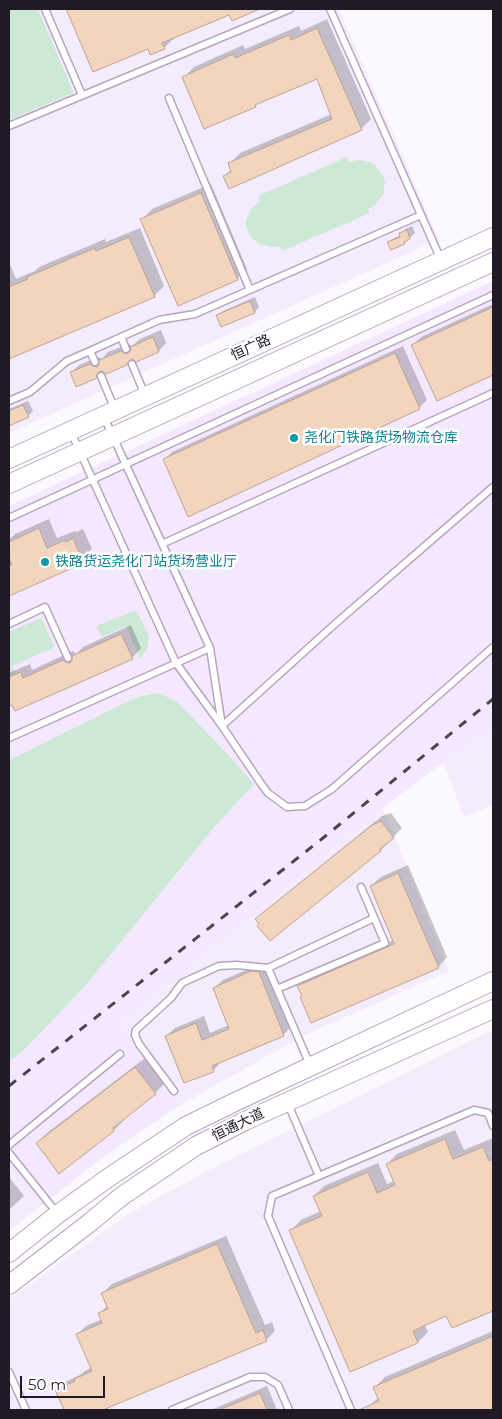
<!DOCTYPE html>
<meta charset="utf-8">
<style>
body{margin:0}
#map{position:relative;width:502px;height:1419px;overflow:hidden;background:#fbf8fe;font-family:Montserrat,sans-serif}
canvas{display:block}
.frame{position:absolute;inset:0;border:10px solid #201a25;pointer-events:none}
.scale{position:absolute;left:20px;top:1376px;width:85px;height:22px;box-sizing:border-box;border:2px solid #201a25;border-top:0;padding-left:6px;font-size:15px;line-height:18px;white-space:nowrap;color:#201a25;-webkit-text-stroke:4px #fff;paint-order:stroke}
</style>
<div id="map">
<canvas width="502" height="1419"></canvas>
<div class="frame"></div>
<div class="scale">50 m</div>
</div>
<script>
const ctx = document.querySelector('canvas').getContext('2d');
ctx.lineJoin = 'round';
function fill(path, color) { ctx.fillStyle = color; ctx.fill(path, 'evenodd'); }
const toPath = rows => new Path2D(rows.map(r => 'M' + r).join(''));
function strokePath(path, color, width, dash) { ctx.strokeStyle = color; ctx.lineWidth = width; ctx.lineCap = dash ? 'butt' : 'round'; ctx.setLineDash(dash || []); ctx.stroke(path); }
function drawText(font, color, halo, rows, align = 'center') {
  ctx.font = font + ' Montserrat,"Noto Sans SC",sans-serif'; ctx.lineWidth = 5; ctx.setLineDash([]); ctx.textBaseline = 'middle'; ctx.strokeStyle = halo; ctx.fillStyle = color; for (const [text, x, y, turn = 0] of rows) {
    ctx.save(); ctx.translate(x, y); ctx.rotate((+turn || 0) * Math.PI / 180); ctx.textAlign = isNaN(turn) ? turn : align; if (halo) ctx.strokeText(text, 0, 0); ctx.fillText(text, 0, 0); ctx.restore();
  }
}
fill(toPath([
 [493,281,493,729,443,762,383,808,120,1023,180,1105,102,1158,41,1206,9,1166,9,506]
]), '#f4e8fe');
fill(toPath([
 [9,9,339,9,439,240,432,240,420,248,9,433],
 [493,729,493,805,464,817,443,762],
 [383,808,449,971,305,1035,180,1105,120,1023],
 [493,1030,493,1410,9,1410,9,1299,129,1214,209,1170],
 [9,1166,41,1206,9,1231]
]), '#f4ebfc');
fill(toPath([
 [9,9,38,9,74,93,9,120],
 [347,157,349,162,357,160,370,162,375,165,383,176,385,182,383,195,375,205,368,209,370,213,282,251,280,246,273,247,260,245,251,237,246,226,246,220,251,209,260,201,258,196],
 [136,610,149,636,147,649,140,659,126,626,102,637,96,626],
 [41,618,55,647,12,666,15,673,9,676,9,632],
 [159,693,177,702,217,743,254,784,215,826,85,986,24,1050,9,1062,9,760,137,697]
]), '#cee8d6');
fill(toPath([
 [68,9,250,9,244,14,230,13,174,38,164,48,149,48,94,71],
 [327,19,371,119,361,129,224,176,232,169,230,163,240,153,332,114,317,77,260,101,255,106,184,77,194,67,243,45,245,49,299,26,301,31],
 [211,184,247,269,237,279,142,219,152,209],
 [412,226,415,233,404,243,389,242,394,238,401,235,405,229],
 [140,228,164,286,154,296,9,358,9,262,16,279,35,271,39,267,105,239,106,242],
 [255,297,259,307,255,312,222,325,218,316,223,311],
 [493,304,493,374,438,399,413,345,421,337],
 [161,330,166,343,159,351,137,360,133,358,127,364,103,370,96,377,71,373,79,365,98,357,102,359,108,352,129,344,132,346,140,339],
 [403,346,427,400,419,408,164,460,172,452],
 [28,401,33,411,28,416,9,425,9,409],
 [49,519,57,538,75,531,76,532,83,529,92,549,76,565,9,595,9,562,12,560,9,554,9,540,15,534],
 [131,625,141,648,132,658,9,705,9,673,30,664,32,670,73,651,76,654,83,647],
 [391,813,402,828,390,841,381,850,270,939,256,919,266,910,382,816],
 [408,865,447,957,438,967,303,996,299,986,308,976,394,940,371,886,381,877],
 [260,964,267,964,292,1026,283,1035,221,1061,221,1062,213,1071,166,1036,175,1028,204,1016,210,1033,229,1025,214,988,223,980],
 [145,1058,165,1083,155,1093,123,1119,124,1120,114,1130,37,1143,47,1133],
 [455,1130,464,1150,493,1138,493,1309,452,1327,447,1315,424,1324,428,1332,418,1342,351,1370,291,1230,301,1220,321,1211,314,1196,324,1186,378,1163,387,1184,394,1181,387,1164,397,1154],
 [9,1177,24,1196,9,1210],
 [226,1236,265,1325,272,1322,275,1331,266,1340,96,1410,66,1410,57,1391,65,1382,80,1375,85,1371,92,1367,77,1335,86,1326,102,1319,99,1314,108,1305,103,1293,112,1284],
 [493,1331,493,1410,369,1410,368,1407,379,1397,375,1387,385,1377],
 [267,1386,277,1410,211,1410]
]), '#0003');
const building = toPath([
 [66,9,260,9,232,21,229,15,162,43,165,49,150,55,148,49,93,72,66,9],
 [317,28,362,130,229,189,223,176,231,172,228,163,332,119,317,79,255,105,256,107,204,129,182,77,233,54,235,58,289,35,291,40,317,28],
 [201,193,238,280,178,306,140,219,201,193],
 [407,230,410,239,404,242,405,244,391,250,387,242,400,237,399,233,407,230],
 [129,237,155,297,9,359,9,287,28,279,27,277,95,248,96,251,129,237],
 [250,301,255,313,221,327,216,315,250,301],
 [493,307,493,375,437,401,411,345,493,307],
 [153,337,159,352,136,362,133,359,130,360,127,363,127,365,106,374,102,371,99,372,96,375,97,378,76,387,70,372,90,364,93,366,97,367,99,364,99,360,121,351,125,354,128,353,131,350,130,347,153,337],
 [395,353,420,409,188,517,163,459,395,353],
 [23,405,29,417,9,426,9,411,23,405],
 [39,528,47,548,65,540,66,542,73,538,82,560,76,563,77,566,9,596,9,566,12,565,9,557,9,542,39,528],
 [121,634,133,659,15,711,12,705,9,706,9,677,21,672,23,678,63,660,66,662,70,663,72,660,72,656,121,634],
 [381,821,394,838,380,849,381,851,270,941,257,926,259,924,255,919,372,825,381,821],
 [398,873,439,968,311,1023,300,997,302,996,297,986,394,944,370,886,398,873],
 [251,971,259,972,284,1036,212,1066,214,1072,184,1083,165,1036,196,1023,202,1040,229,1029,213,988,251,971],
 [135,1067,156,1094,113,1128,114,1131,59,1174,36,1143,135,1067],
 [445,1139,453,1159,483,1147,489,1161,493,1159,493,1311,452,1328,446,1316,413,1331,418,1343,350,1372,289,1230,322,1216,313,1196,368,1172,377,1193,395,1185,386,1164,445,1139],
 [217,1244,256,1333,263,1330,267,1341,103,1410,64,1410,55,1390,75,1381,74,1379,92,1371,76,1334,102,1323,98,1313,108,1309,101,1293,217,1244],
 [493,1336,493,1410,359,1410,379,1401,373,1387,493,1336],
 [260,1393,267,1410,219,1410,260,1393]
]);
fill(building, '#f1d5be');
strokePath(building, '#c0a58f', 1);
const lane = toPath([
 [45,9,82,95],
 [330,9,441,260],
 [169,98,250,290],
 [9,126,290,9],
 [121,337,126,349],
 [90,351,95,362],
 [132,364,145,395],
 [101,376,115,410],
 [9,401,30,392,67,361,90,351,159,320,195,314,421,215],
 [104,417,210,648,222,726,262,785,268,793,287,807,305,806,332,789,493,647],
 [71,432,176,663,222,726,336,623,493,487],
 [9,518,493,295],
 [162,544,493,393],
 [9,624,45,607,68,658],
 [9,738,210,648],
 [268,968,310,1065],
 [277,989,385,943,361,887],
 [174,1091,139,1044,135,1035,136,1030,171,998,182,983,219,966,237,965,268,968,374,918],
 [288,1104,319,1176],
 [9,1145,120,1054],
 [9,1153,57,1213],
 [9,1372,26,1410],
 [172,1410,250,1377,265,1377,278,1385,289,1410],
 [351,1410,268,1216,272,1196,474,1110,488,1113,493,1126]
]);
const secondary = toPath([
 [9,459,493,237],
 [9,484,493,262],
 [9,1253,58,1214,108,1178,186,1126,237,1101,493,981],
 [9,1285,88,1224,122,1196,196,1146,245,1121,493,1009]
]);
strokePath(lane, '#b5a5c1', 9);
strokePath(secondary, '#b5a5c1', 20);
strokePath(lane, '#fff', 6);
strokePath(secondary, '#fff', 18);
strokePath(toPath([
 [9,1086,323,838,493,699]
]), '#4b454f', 3, [9, 9]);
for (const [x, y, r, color] of [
 [294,438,5,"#0f9aa8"],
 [45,562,5,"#0f9aa8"]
]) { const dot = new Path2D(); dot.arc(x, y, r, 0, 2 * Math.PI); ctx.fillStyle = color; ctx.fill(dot); strokePath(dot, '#fff', 2); }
drawText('14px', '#201a25', '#fff', [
 ["恒广路",251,348,-25],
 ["恒通大道",238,1125,-26]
]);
drawText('14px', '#0d838f', '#fff', [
 ["尧化门铁路货场物流仓库",304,438],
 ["铁路货运尧化门站货场营业厅",55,562]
], 'left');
</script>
